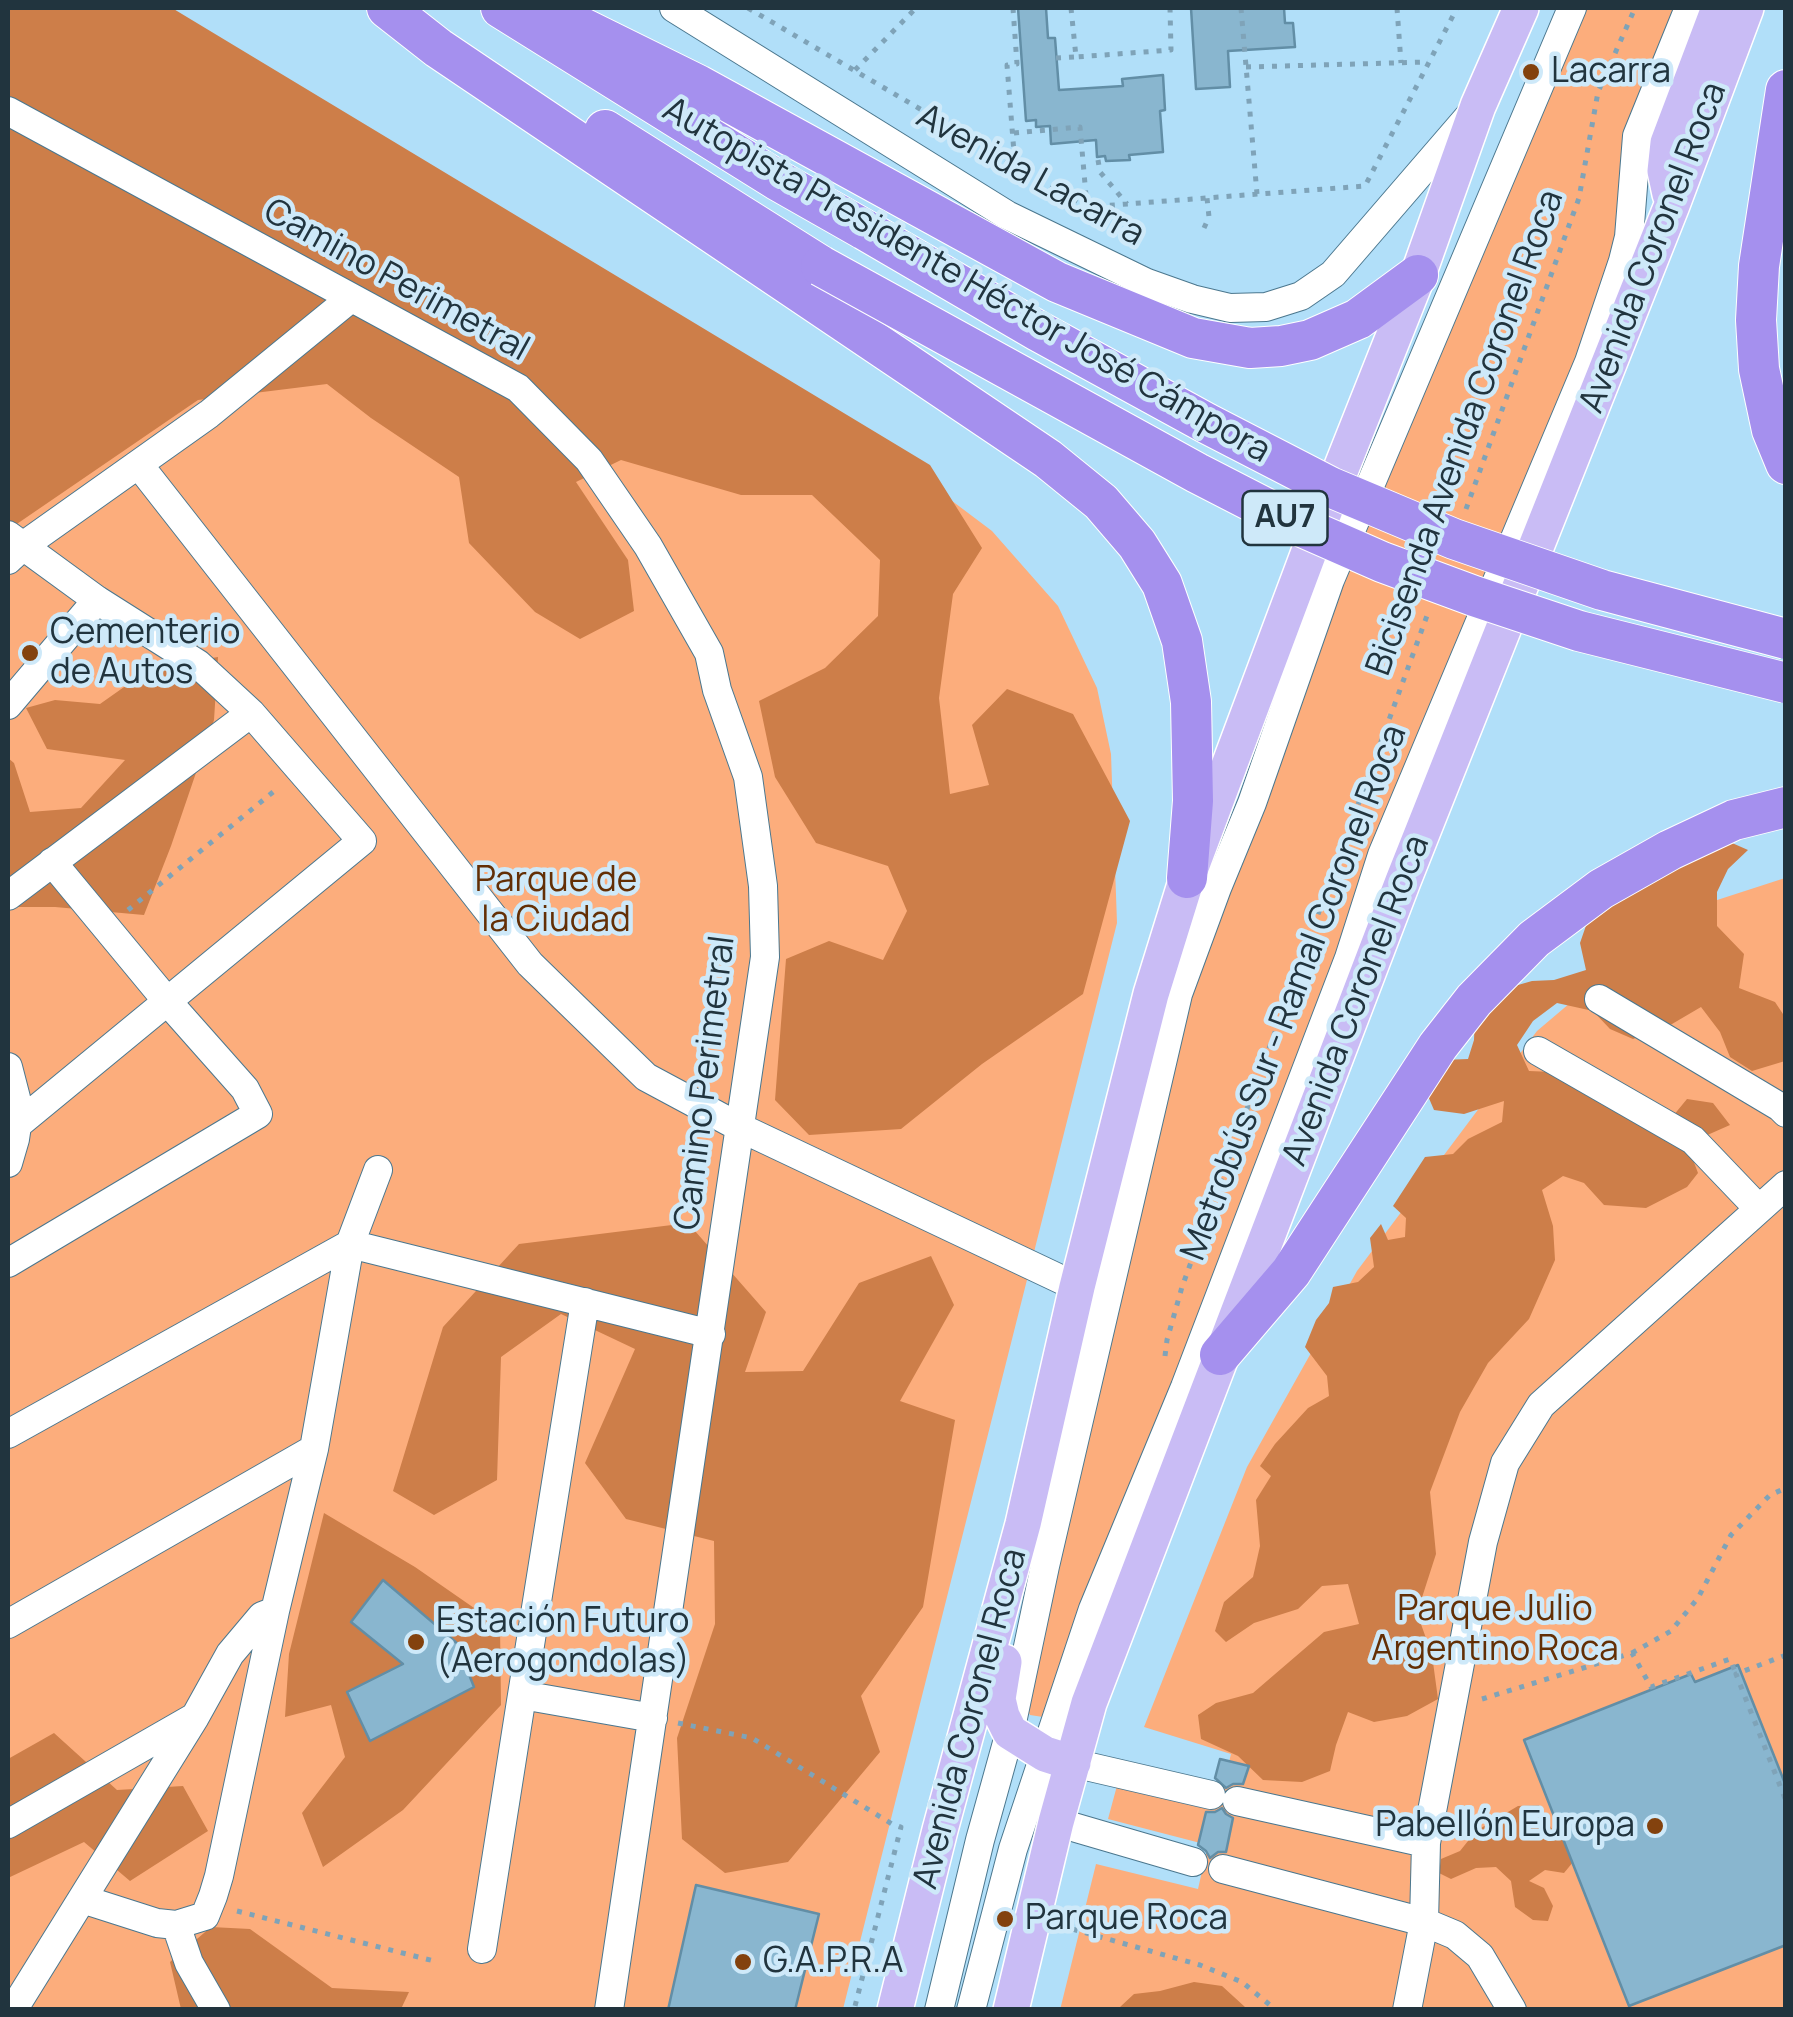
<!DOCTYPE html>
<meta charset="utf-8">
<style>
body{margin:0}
#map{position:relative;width:1793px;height:2017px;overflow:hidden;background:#b1dff9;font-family:Manrope,sans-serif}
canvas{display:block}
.frame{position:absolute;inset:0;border:10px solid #21343e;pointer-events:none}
</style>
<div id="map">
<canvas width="1793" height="2017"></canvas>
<div class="frame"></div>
</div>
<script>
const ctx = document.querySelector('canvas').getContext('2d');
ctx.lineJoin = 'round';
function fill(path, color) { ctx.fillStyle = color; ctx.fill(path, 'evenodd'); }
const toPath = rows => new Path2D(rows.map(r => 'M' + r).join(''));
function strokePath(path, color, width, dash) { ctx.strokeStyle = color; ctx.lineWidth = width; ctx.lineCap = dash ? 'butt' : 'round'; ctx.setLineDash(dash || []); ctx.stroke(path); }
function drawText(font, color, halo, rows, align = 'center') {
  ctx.font = font + ' Manrope,sans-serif'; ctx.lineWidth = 9; ctx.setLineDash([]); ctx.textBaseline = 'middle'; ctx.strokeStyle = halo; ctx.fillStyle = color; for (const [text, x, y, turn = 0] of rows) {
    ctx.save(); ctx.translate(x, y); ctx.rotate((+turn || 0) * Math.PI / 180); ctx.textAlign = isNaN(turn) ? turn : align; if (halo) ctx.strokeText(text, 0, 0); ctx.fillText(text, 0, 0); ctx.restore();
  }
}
fill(toPath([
 [8,8,915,473,992,531,1058,606,1097,688,1111,754,1117,923,843,2009,8,2010],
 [1584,8,1693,8,1635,161,1616,258,1334,967,1043,1717,1030,1715,1025,1705,1056,1584,1128,1239,1189,991,1337,591],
 [1785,878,1785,2009,1060,2010,1096,1864,1198,1889,1208,1845,1108,1819,1118,1782,1218,1807,1231,1754,1144,1727,1247,1467,1357,1271,1537,1031,1616,964,1711,902]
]), '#fcad7c');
fill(toPath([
 [8,8,172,8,930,465,982,548,953,594,939,698,950,794,989,785,972,725,1007,689,1073,714,1130,821,1083,994,982,1064,901,1129,809,1135,775,1100,786,959,829,941,883,960,907,911,888,866,816,843,775,777,759,701,825,668,878,616,880,560,812,495,741,495,621,460,576,482,628,560,634,611,580,639,535,612,469,543,459,477,371,418,327,384,198,400,8,530],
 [218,657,214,720,171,846,144,915,55,907,8,907,8,758,14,763,30,812,81,808,125,760,47,749,26,708,55,700,100,704,151,668],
 [1723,839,1748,850,1728,869,1717,892,1717,926,1744,954,1739,988,1775,1002,1785,1017,1785,1061,1752,1071,1730,1057,1720,1032,1701,1007,1672,1024,1633,1039,1610,1029,1593,1011,1557,1003,1533,1021,1517,1045,1529,1071,1553,1072,1673,1116,1687,1099,1713,1103,1730,1125,1687,1144,1698,1173,1687,1187,1646,1208,1604,1205,1584,1183,1563,1176,1542,1190,1553,1226,1555,1260,1529,1319,1488,1363,1460,1412,1430,1492,1436,1554,1417,1613,1432,1655,1438,1699,1407,1716,1374,1722,1348,1712,1336,1745,1330,1771,1302,1782,1263,1780,1238,1756,1201,1739,1198,1715,1216,1703,1253,1693,1324,1632,1359,1624,1348,1584,1322,1586,1298,1609,1254,1623,1226,1642,1215,1631,1224,1602,1253,1577,1260,1546,1256,1500,1271,1476,1260,1466,1275,1444,1308,1408,1329,1396,1327,1376,1305,1347,1316,1320,1329,1303,1333,1287,1358,1282,1374,1267,1370,1238,1381,1224,1388,1240,1405,1237,1406,1218,1393,1206,1425,1157,1453,1154,1468,1139,1502,1122,1504,1101,1464,1114,1434,1110,1425,1089,1442,1060,1468,1059,1474,1040,1475,1014,1497,991,1532,981,1554,980,1586,970,1580,943,1590,914],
 [688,1223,766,1312,745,1372,803,1371,859,1283,931,1256,954,1305,900,1401,955,1420,923,1607,861,1696,880,1752,788,1862,725,1873,682,1839,677,1738,715,1624,714,1541,626,1519,585,1463,635,1349,561,1314,501,1357,497,1480,434,1515,393,1491,443,1327,519,1244],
 [324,1513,415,1567,500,1626,501,1705,403,1810,323,1867,302,1813,345,1757,331,1705,285,1717,289,1654],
 [54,1733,117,1790,183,1786,208,1831,130,1881,84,1842,8,1878,8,1759],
 [1539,1805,1551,1828,1575,1841,1578,1856,1564,1873,1545,1870,1529,1881,1544,1888,1553,1906,1548,1921,1533,1920,1515,1907,1511,1881,1496,1867,1476,1868,1451,1879,1439,1873,1441,1859,1460,1851,1476,1831,1518,1806],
 [211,1927,250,1929,332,1988,409,1992,401,2009,181,2009,170,1962],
 [1194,1982,1222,1986,1245,2007,1244,2009,1121,2010,1120,2007,1134,1994,1160,1991]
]), '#cd7e49');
const building = toPath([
 [1018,8,1046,8,1048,38,1055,38,1059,90,1123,86,1122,79,1163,75,1165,110,1160,111,1163,152,1129,155,1130,160,1106,161,1105,156,1097,157,1096,140,1051,144,1050,126,1036,127,1036,120,1026,121,1018,8],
 [1191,8,1284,8,1285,23,1293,23,1295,47,1228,51,1230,87,1196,89,1191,8],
 [383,1580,479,1662,468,1672,474,1687,370,1741,347,1692,403,1664,351,1622,383,1580],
 [1738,1665,1786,1786,1786,1945,1629,2006,1524,1740,1691,1674,1695,1682,1738,1665],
 [1220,1759,1249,1766,1243,1784,1233,1784,1226,1788,1215,1778,1220,1759],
 [1222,1808,1226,1814,1233,1818,1226,1852,1218,1852,1210,1858,1206,1851,1198,1845,1206,1812,1215,1812,1222,1808],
 [696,1885,819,1914,795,2010,668,2010,696,1885]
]);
fill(building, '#89b6cf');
strokePath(building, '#628ea6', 2.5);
const minor = toPath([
 [674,8,1007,215,1147,283,1192,299,1230,308,1266,307,1301,296,1333,274,1471,114],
 [8,111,518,388,589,460,648,546,709,653,717,690,748,777,763,886,765,957,609,2010],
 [139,465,530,964,646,1077,741,1128,1077,1287],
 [8,535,97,600,198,664,251,713,362,841,17,1125],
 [8,560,23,546,209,414,351,298],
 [8,705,97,600],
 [8,896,251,713],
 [1599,999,1780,1107,1786,1113],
 [1538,1051,1693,1140,1759,1209],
 [8,1067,16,1098,18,1119,15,1139,8,1163],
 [8,1263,258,1114,245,1089,167,1001,52,862],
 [8,1434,350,1244,711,1334],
 [8,1624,314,1449],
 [522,1695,585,1302],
 [1073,1763,1211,1795],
 [1237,1801,1426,1843],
 [1056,1822,1193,1862],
 [8,1824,193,1718],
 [1223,1869,1424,1922,1455,1935,1480,1956,1512,2010],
 [82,1899,157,1923,176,1925,205,1916,213,1896,219,1876,275,1611,314,1449,350,1244,378,1170],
 [176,1925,189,1963,216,2010],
 [482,1949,522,1695,653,1718],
 [13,2010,195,1717,230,1654,262,1616,275,1611],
 [939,2010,980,1840,1010,1732,1045,1566,1178,994,1217,888,1252,803,1330,580,1572,8],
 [971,2010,1013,1849,1093,1609,1185,1387,1349,958,1382,855,1589,362,1623,261,1629,237,1637,136,1689,8],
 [1407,2010,1424,1922,1426,1843,1483,1542,1505,1463,1541,1405,1786,1185]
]);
const major = toPath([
 [1670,194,1665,171,1668,143,1719,8],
 [1004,1662,998,1699,1002,1716,1010,1732,1045,1754,1073,1763],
 [895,2010,940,1830,1023,1524,1077,1287,1151,994,1187,878,1327,504,1418,275,1478,106,1521,8],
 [1011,2010,1056,1822,1089,1703,1403,881,1672,205,1746,8]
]);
const highway = toPath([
 [387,8,438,48,1048,459,1101,502,1137,544,1162,584,1182,641,1191,702,1193,801,1187,878],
 [501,8,777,180,865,230],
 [542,8,698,85,1057,282,1193,338,1250,348,1281,346,1310,340,1358,319,1418,275],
 [1786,90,1759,266,1756,320,1759,369,1772,430,1786,464],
 [605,130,821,266],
 [1220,1355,1291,1272,1438,1046,1474,1000,1534,939,1601,889,1670,850,1734,820,1786,807]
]);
strokePath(minor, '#4b778e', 30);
strokePath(major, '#fff', 38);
strokePath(highway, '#fff', 42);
strokePath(toPath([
 [748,8,1087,207,1365,186,1457,8],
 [1013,8,1017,64,1007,65,1015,165],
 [1071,8,1076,57,1171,50,1170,8],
 [1241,8,1257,194],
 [1397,8,1401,63],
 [1056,58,1076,57],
 [1246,67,1428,62],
 [855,70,916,8],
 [1014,133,1080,127,1087,207],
 [1098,160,1100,172,1127,204],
 [1204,228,1209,217,1207,198],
 [1466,509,1579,198,1598,92,1635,8],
 [128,910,278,788],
 [1165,1356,1167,1340,1182,1287,1428,613],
 [1632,1653,1671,1631,1698,1598,1731,1535,1770,1495,1786,1488],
 [1786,1655,1736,1674,1786,1801],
 [1482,1699,1632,1653,1651,1687,1730,1659,1736,1674],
 [678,1723,752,1738,892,1824,901,1827,854,2010],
 [237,1911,438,1962],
 [1066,1922,1065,1927,1200,1965,1242,1982,1276,2010]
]), '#7fa3b8', 5, [5, 8]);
strokePath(minor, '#fff', 28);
strokePath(major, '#c9bcf5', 35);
strokePath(highway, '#a590ee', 40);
const highwayBridge = toPath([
 [865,230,1038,331,1206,423,1330,487,1454,539,1602,590,1786,639],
 [821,266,1197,473,1300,526,1382,562,1474,596,1579,631,1786,683]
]);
strokePath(highwayBridge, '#fff', 42, []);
strokePath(highwayBridge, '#a590ee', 40);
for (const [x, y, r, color] of [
 [1531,72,10,"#83420e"],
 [30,653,10,"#83420e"],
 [416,1642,10,"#83420e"],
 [1655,1826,10,"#83420e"],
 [1005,1919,10,"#83420e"],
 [743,1962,10,"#83420e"]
]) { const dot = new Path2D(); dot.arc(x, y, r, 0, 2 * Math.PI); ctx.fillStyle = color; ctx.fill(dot); strokePath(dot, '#cee9f9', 4); }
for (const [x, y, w] of [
 [1285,518,85]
]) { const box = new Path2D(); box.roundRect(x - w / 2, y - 27, w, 54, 8); ctx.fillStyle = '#cee9f9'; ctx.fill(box); strokePath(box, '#21343e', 2.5); }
drawText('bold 32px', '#21343e', null, [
 ["AU7",1285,518]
]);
drawText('35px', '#21343e', '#cee9f9', [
 ["Lacarra",1551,72],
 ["Cementerio",50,633],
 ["de Autos",50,673],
 ["Estación Futuro",436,1622],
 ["(Aerogondolas)",436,1662],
 ["Pabellón Europa",1635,1826,"right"],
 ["Parque Roca",1025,1919],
 ["G.A.P.R.A",763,1962]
], 'left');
drawText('35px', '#21343e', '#cee9f9', [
 ["Avenida Lacarra",1030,176,29],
 ["Avenida Coronel Roca",1654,248,-69],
 ["Camino Perimetral",396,281,29],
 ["Autopista Presidente Héctor José Cámpora",966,281,30],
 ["Bicisenda Avenida Coronel Roca",1466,433,-70],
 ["Metrobús Sur - Ramal Coronel Roca",1295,993,-69],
 ["Avenida Coronel Roca",1357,1001,-69],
 ["Camino Perimetral",706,1083,-83],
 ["Avenida Coronel Roca",971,1719,-75]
]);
drawText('35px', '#632f05', '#cee9f9', [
 ["Parque de",556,881],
 ["la Ciudad",556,921],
 ["Parque Julio",1495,1610],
 ["Argentino Roca",1495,1650]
]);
</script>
